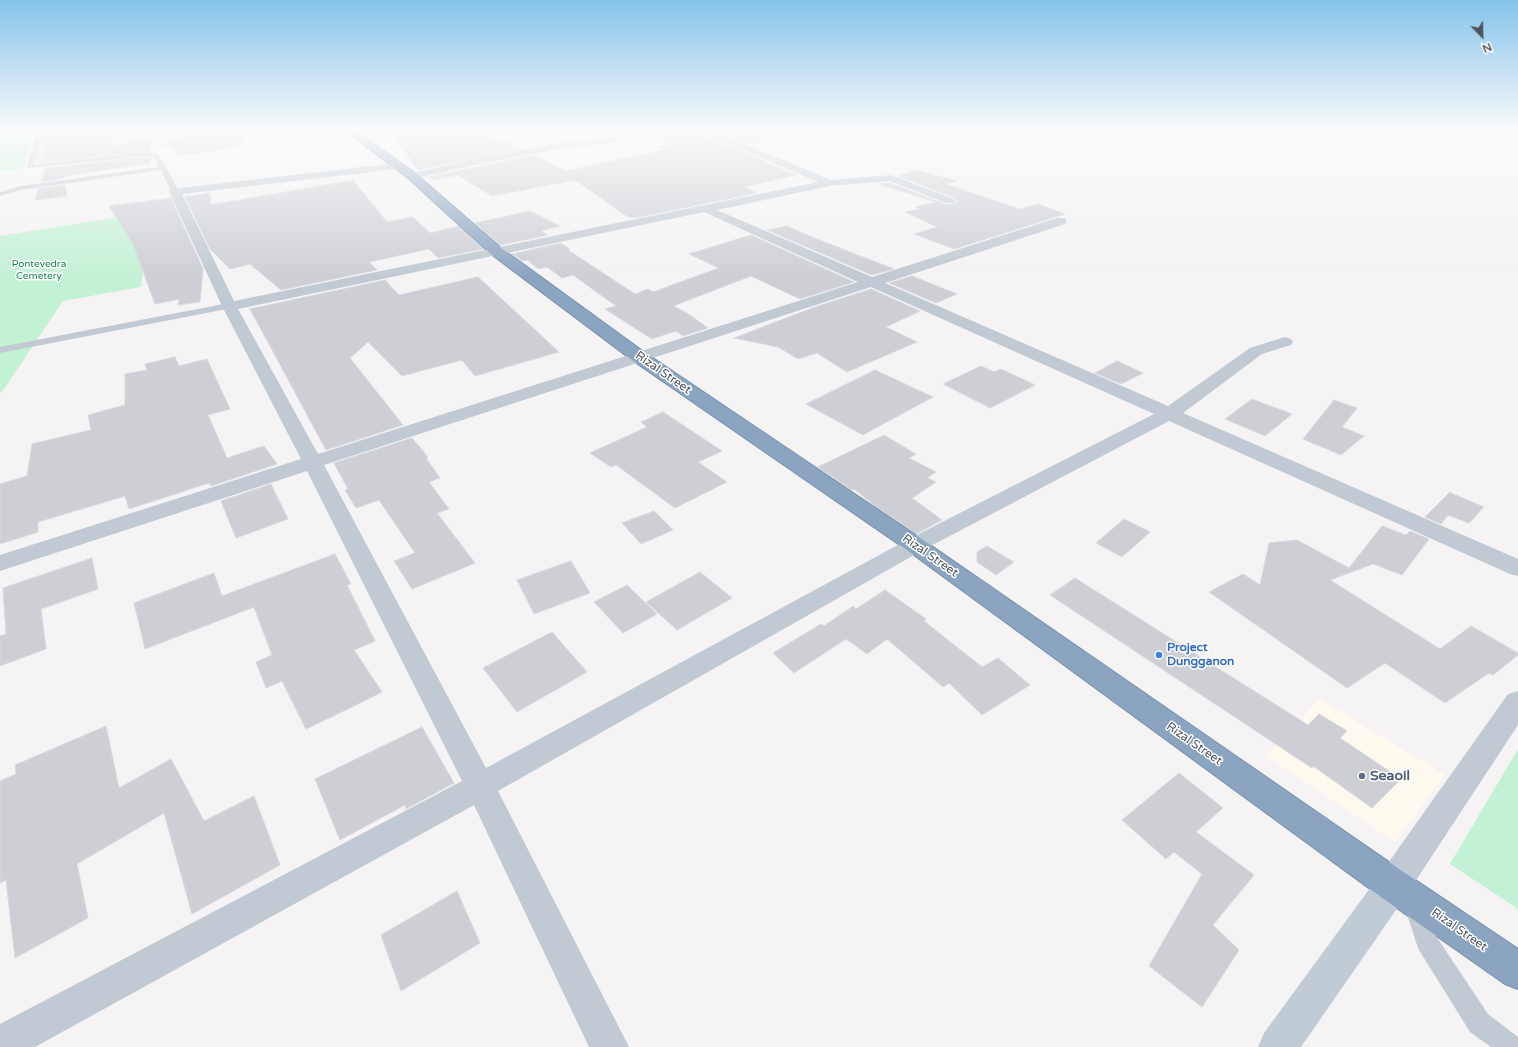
<!DOCTYPE html>
<style>
body{margin:0}
#map{position:relative;width:1518px;height:1047px;overflow:hidden;background:#f5f3f3;font-family:"Varela Round",sans-serif}
canvas{display:block}
.north{position:absolute;left:1462px;top:16px;width:40px;height:40px;-webkit-text-stroke:3px #fff;paint-order:stroke;rotate:157deg;font-size:11px;font-weight:700;line-height:16px;text-align:center;color:#4a5661}
.north::after{content:'';display:block;margin:auto;width:14px;height:18px;background:#4a5661;clip-path:polygon(50% 0,100% 100%,50% 72%,0 100%)}
</style>
<div id="map">
<canvas width="1518" height="1047"></canvas>
<div class="north">N</div>
</div>
<script>
const ctx = document.querySelector('canvas').getContext('2d');
ctx.lineJoin = 'round';
function fill(path, color) { ctx.fillStyle = color; ctx.fill(path, 'evenodd'); }
const toPath = rows => new Path2D(rows.map(r => 'M' + r).join(''));
function strokePath(path, color, width, dash) { ctx.strokeStyle = color; ctx.lineWidth = width; ctx.lineCap = dash ? 'butt' : 'round'; ctx.setLineDash(dash || []); ctx.stroke(path); }
function drawText(font, color, halo, rows, align = 'center') {
  ctx.font = font + ' "Varela Round",sans-serif'; ctx.lineWidth = 3; ctx.setLineDash([]); ctx.textBaseline = 'middle'; ctx.strokeStyle = halo; ctx.fillStyle = color; for (const [text, x, y, turn = 0] of rows) {
    ctx.save(); ctx.translate(x, y); ctx.rotate((+turn || 0) * Math.PI / 180); ctx.textAlign = isNaN(turn) ? turn : align; if (halo) ctx.strokeText(text, 0, 0); ctx.fillText(text, 0, 0); ctx.restore();
  }
}
fill(toPath([
 [1320,699,1445,775,1395,842,1266,756]
]), '#fdf9ef');
fill(toPath([
 [40,131,295,131,32,166]
]), '#e6e4e5');
fill(toPath([
 [0,131,33,131,24,168,0,171],
 [149,212,141,287,63,301,2,392,0,393,0,236],
 [1518,749,1518,909,1450,864]
]), '#c3f1d5');
const building = toPath([
 [46,131,117,131,111,145,151,140,150,152,136,152,45,162,46,131],
 [222,131,240,131,242,146,178,156,165,138,222,131],
 [390,131,482,131,520,149,418,170,390,131],
 [659,131,699,131,701,134,796,175,744,187,757,193,635,218,628,217,575,180,492,196,458,175,434,180,429,177,534,155,566,171,663,150,655,147,673,143,651,136,657,134,659,131],
 [717,131,767,131,768,140,749,144,717,131],
 [136,158,150,158,150,163,64,176,64,178,41,182,45,168,136,158],
 [917,170,957,181,946,184,1020,209,1038,204,1065,214,954,249,914,234,937,227,905,212,919,209,915,207,936,202,878,184,890,183,945,204,954,204,957,202,955,198,898,176,917,170],
 [353,180,387,222,413,217,430,233,459,226,483,249,438,258,429,249,369,262,377,270,281,290,250,264,230,269,210,249,185,197,210,193,210,205,353,180],
 [65,185,67,196,35,200,38,189,65,185],
 [171,198,203,269,200,302,178,305,179,299,155,304,133,244,109,206,171,198],
 [530,211,560,226,541,231,548,235,500,245,475,223,530,211],
 [787,226,822,241,894,269,872,275,767,230,787,226],
 [751,235,854,282,800,299,751,276,673,306,687,313,708,328,683,336,676,331,652,339,605,309,616,306,573,275,562,278,547,267,538,269,528,260,523,261,512,254,561,243,570,249,568,250,635,294,648,289,653,292,719,268,689,254,751,235],
 [912,276,957,294,936,303,889,283,912,276],
 [478,277,559,352,475,376,462,360,402,376,368,342,350,358,403,425,326,450,250,309,385,280,399,295,478,277],
 [871,289,920,311,886,327,917,342,847,372,817,353,798,359,778,347,734,338,815,307,871,289],
 [175,357,179,366,207,359,230,409,208,415,227,458,264,446,277,464,211,486,209,483,129,509,125,496,38,522,38,532,0,544,0,484,27,476,32,444,91,430,88,415,125,405,125,374,147,370,145,364,175,357],
 [1117,361,1143,373,1121,384,1095,373,1117,361],
 [981,366,994,372,1001,369,1035,385,990,408,943,384,981,366],
 [875,370,933,397,863,435,806,404,875,370],
 [1252,399,1292,414,1265,436,1225,419,1252,399],
 [1334,400,1357,408,1342,427,1364,436,1341,455,1303,439,1334,400],
 [663,412,722,451,698,462,727,482,675,508,616,465,611,467,590,453,647,427,641,422,663,412],
 [884,435,916,454,909,458,936,472,927,478,936,482,912,498,942,520,916,534,875,506,854,489,852,490,818,467,884,435],
 [412,438,428,457,426,458,440,478,429,482,449,509,437,513,475,563,412,589,394,561,415,553,379,500,356,508,345,490,348,489,334,463,412,438],
 [271,484,288,519,236,538,221,501,271,484],
 [1450,492,1451,493,1484,507,1469,523,1448,515,1441,524,1425,517,1450,492],
 [654,511,673,530,641,544,622,523,654,511],
 [1124,519,1150,532,1122,557,1096,543,1124,519],
 [1382,526,1406,535,1410,531,1429,539,1402,575,1373,564,1330,580,1440,649,1471,626,1518,653,1518,655,1493,675,1489,673,1445,703,1385,663,1347,688,1209,592,1243,574,1260,585,1269,543,1297,540,1349,568,1382,526],
 [987,546,1014,562,996,575,977,562,977,552,987,546],
 [335,554,351,584,347,585,375,641,354,650,382,692,350,708,306,729,282,681,266,688,256,662,272,655,254,607,145,649,134,603,214,573,222,596,335,554],
 [92,558,98,589,41,609,46,649,0,666,0,636,6,634,3,588,92,558],
 [571,561,590,593,534,614,517,580,571,561],
 [700,572,732,598,677,630,646,602,700,572],
 [1075,578,1308,725,1319,714,1347,731,1340,738,1401,779,1372,808,1313,766,1312,768,1050,595,1075,578],
 [627,585,657,614,623,633,594,602,627,585],
 [885,590,926,619,924,621,982,667,998,658,1030,685,982,715,949,683,943,687,887,639,867,654,846,639,794,673,773,653,821,624,824,626,853,606,856,609,885,590],
 [552,632,587,672,517,712,483,668,552,632],
 [106,726,119,788,171,759,204,821,254,796,280,865,192,914,164,813,77,864,88,918,15,958,6,880,0,883,0,781,16,774,15,765,106,726],
 [422,727,454,783,406,809,405,805,340,840,315,779,422,727],
 [1179,773,1223,808,1196,832,1254,875,1213,925,1239,950,1202,1007,1149,966,1202,874,1174,852,1166,859,1122,820,1179,773],
 [457,891,480,943,401,991,381,935,457,891]
]);
fill(building, '#cdcfd5');
strokePath(building, '#d7d9de', 1);
const highway = toPath([
 [345,131,356,131,416,174,501,248,644,352,923,540,1405,873,1518,949,1518,989,1505,984,1381,897,907,550,632,360,491,254,408,178,345,131]
]);
strokePath(highway, '#7690ad', 2);
strokePath(toPath([
 [129,131,130,142],
 [1490,131,1518,141],
 [54,137,104,131],
 [156,139,222,131],
 [166,143,261,131]
]), '#7ad0a6', 1, [1.5, 1]);
fill(toPath([
 [37,131,43,131,34,165,136,153,156,153,159,155,179,191,178,193,172,193,161,170,21,190,0,196,0,192,20,186,159,167,154,157,136,157,28,168,27,167,37,131],
 [229,303,234,306,232,308,0,353,0,347,229,303],
 [1416,897,1424,900,1436,936,1488,1014,1518,1037,1518,1047,1491,1047,1470,1032,1419,950,1416,942,1405,908,1408,900,1416,897]
]), '#c1cad2');
fill(toPath([
 [641,131,658,131,656,133,611,143,560,149,484,163,412,179,407,176,412,173,484,157,560,143,611,137,641,131],
 [700,131,713,131,831,180,891,175,954,199,956,201,954,203,946,203,890,181,830,186,717,210,872,277,1057,218,1065,218,1067,221,1065,224,885,283,1168,406,1250,348,1285,337,1291,339,1293,342,1291,345,1262,354,1183,413,1518,559,1518,576,1510,574,1169,421,923,550,498,791,629,1047,589,1047,474,805,35,1047,0,1047,0,1024,462,781,307,471,0,571,0,555,301,459,222,306,169,191,171,189,398,163,403,166,398,169,182,194,234,301,818,182,702,133,700,131],
 [704,212,858,282,318,454,238,309,704,212],
 [871,287,1154,414,907,540,486,768,324,465,871,287],
 [1518,691,1518,725,1405,897,1393,901,1381,897,1376,885,1381,873,1508,694,1518,691]
]), '#c1cad2');
fill(toPath([
 [1393,869,1405,873,1410,885,1405,897,1301,1047,1258,1047,1264,1033,1381,873,1393,869]
]), '#c1cbd6');
fill(highway, '#8ba5c1');
const sky = ctx.createLinearGradient(0, 0, 0, 277);
sky.addColorStop(0, '#85c3ea');
sky.addColorStop(0.47, '#fafafa');
sky.addColorStop(1, '#fafafa00');
ctx.fillStyle = sky;
ctx.fillRect(0, 0, 1518, 277);
for (const [x, y, r, color] of [
 [1159,655,4,"#3f7fe0"],
 [1362,776,4,"#5c6f8a"]
]) { const dot = new Path2D(); dot.arc(x, y, r, 0, 2 * Math.PI); ctx.fillStyle = color; ctx.fill(dot); strokePath(dot, '#fff', 1.5); }
drawText('10px', '#17864f', '#fff', [
 ["Pontevedra",39,264],
 ["Cemetery",39,276]
]);
drawText('12px', '#4a5661', '#fff', [
 ["Rizal Street",663,373,35],
 ["Rizal Street",930,556,35],
 ["Rizal Street",1194,744,35],
 ["Rizal Street",1459,930,35]
]);
drawText('bold 12px', '#366cbe', '#fff', [
 ["Project",1167,648],
 ["Dungganon",1167,662]
], 'left');
drawText('bold 14px', '#4e5e75', '#fff', [
 ["Seaoil",1370,776]
], 'left');
</script>
